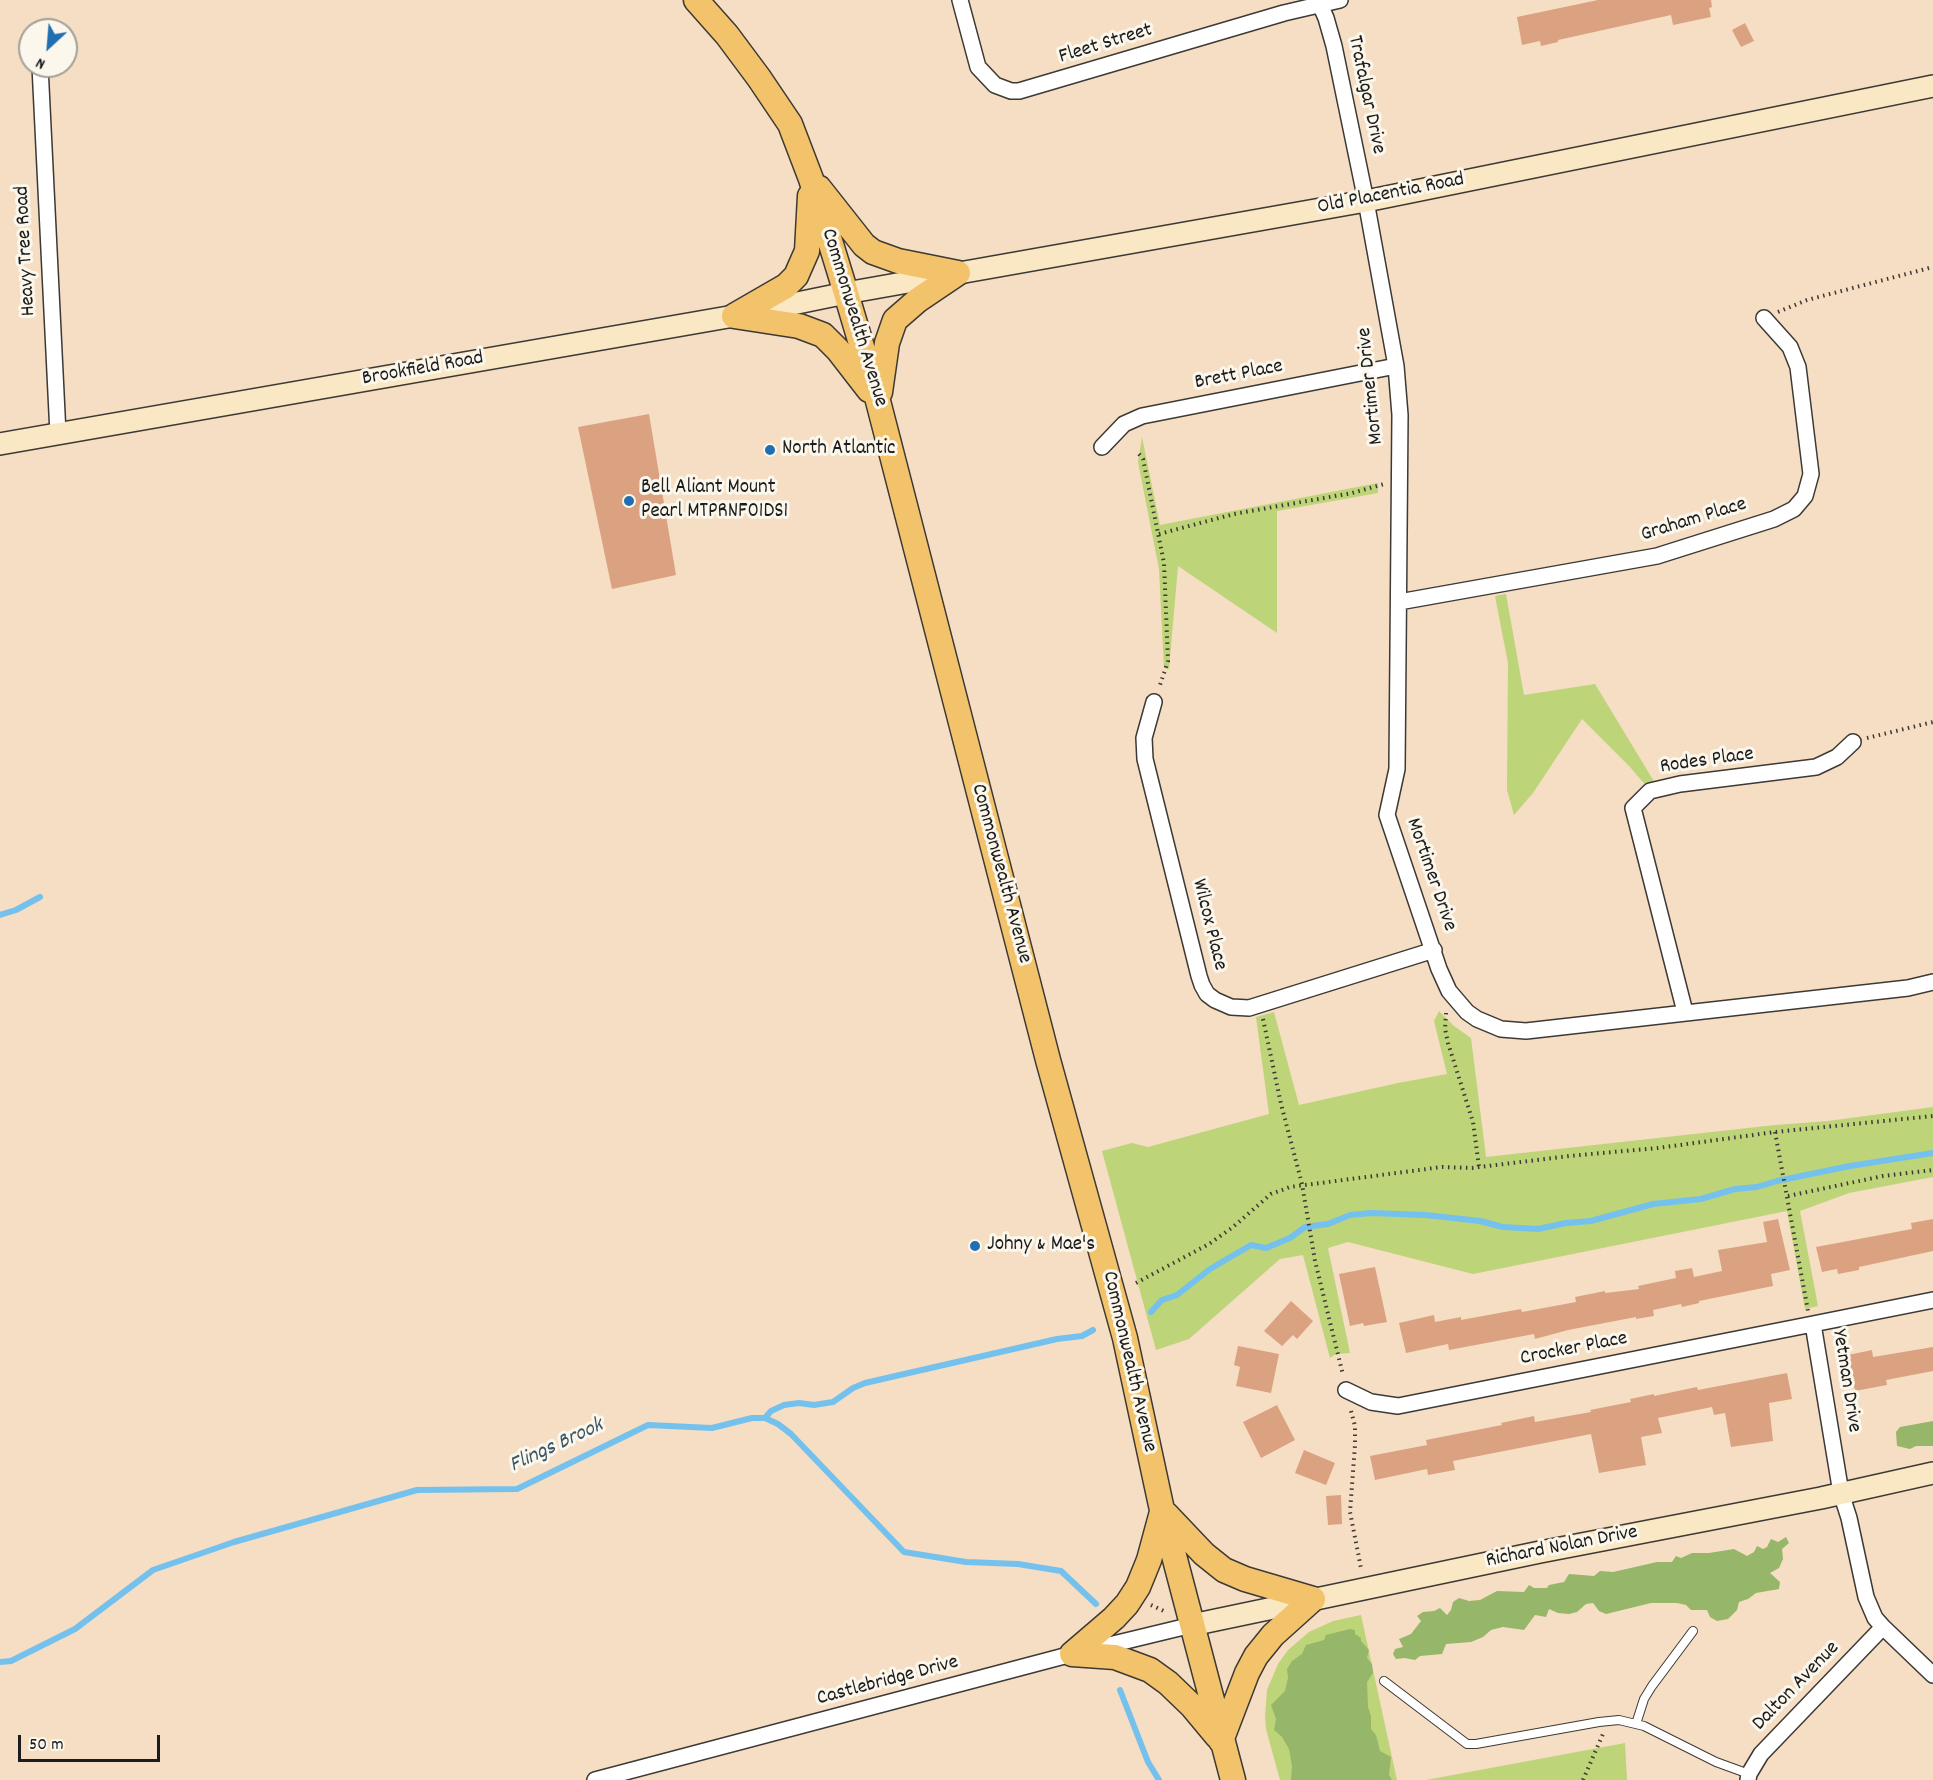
<!DOCTYPE html>
<style>
body{margin:0}
#map{position:relative;width:1933px;height:1780px;overflow:hidden;background:#f5dec3;font-family:Dekko,sans-serif}
canvas{display:block}
.north{position:absolute;left:18px;top:18px;width:60px;height:60px;box-sizing:border-box;background:#fbf7ec;border:2px solid #a29f99;border-radius:50%;rotate:206deg;font-size:16px;font-weight:700;line-height:24px;text-align:center;color:#1c1c1c}
.north::after{content:'';display:block;margin:auto;width:21px;height:27px;background:#1f6fb2;clip-path:polygon(50% 0,100% 100%,50% 72%,0 100%)}
.scale{position:absolute;left:18px;top:1735px;width:142px;height:27px;box-sizing:border-box;border:3px solid #1c1c1c;border-top:0;padding-left:8px;font-size:18px;line-height:21px;white-space:nowrap;color:#1c1c1c;-webkit-text-stroke:4px #fbf7ec;paint-order:stroke}
</style>
<div id="map">
<canvas width="1933" height="1780"></canvas>
<div class="north">N</div>
<div class="scale">50 m</div>
</div>
<script>
const ctx = document.querySelector('canvas').getContext('2d');
ctx.lineJoin = 'round';
function fill(path, color) { ctx.fillStyle = color; ctx.fill(path, 'evenodd'); }
const toPath = rows => new Path2D(rows.map(r => 'M' + r).join(''));
function strokePath(path, color, width, dash) { ctx.strokeStyle = color; ctx.lineWidth = width; ctx.lineCap = dash ? 'butt' : 'round'; ctx.setLineDash(dash || []); ctx.stroke(path); }
function drawText(font, color, halo, rows, align = 'center') {
  ctx.font = font + ' Dekko,sans-serif'; ctx.lineWidth = 6; ctx.setLineDash([]); ctx.textBaseline = 'middle'; ctx.strokeStyle = halo; ctx.fillStyle = color; for (const [text, x, y, turn = 0] of rows) {
    ctx.save(); ctx.translate(x, y); ctx.rotate((+turn || 0) * Math.PI / 180); ctx.textAlign = isNaN(turn) ? turn : align; if (halo) ctx.strokeText(text, 0, 0); ctx.fillText(text, 0, 0); ctx.restore();
  }
}
fill(toPath([
 [1142,437,1160,525,1378,483,1378,493,1277,511,1277,633,1178,566,1169,669,1164,668,1159,569,1138,462],
 [1506,594,1524,695,1595,684,1655,783,1648,788,1630,767,1582,719,1533,793,1514,815,1507,790,1508,663,1495,596],
 [1439,1011,1454,1026,1471,1038,1486,1157,1775,1125,1828,1121,1933,1107,1933,1177,1849,1193,1800,1211,1818,1306,1805,1309,1787,1211,1473,1274,1348,1242,1328,1248,1350,1353,1336,1354,1330,1358,1303,1255,1280,1259,1189,1339,1156,1350,1102,1151,1132,1143,1148,1147,1269,1114,1256,1017,1274,1012,1299,1105,1398,1083,1447,1074,1434,1021],
 [1361,1615,1397,1780,1280,1780,1266,1729,1265,1717,1267,1690,1278,1664,1288,1650,1309,1632,1333,1621],
 [1625,1743,1627,1780,1426,1780]
]), '#bdd479');
fill(toPath([
 [1933,1421,1933,1446,1916,1446,1910,1449,1897,1446,1896,1432,1900,1427],
 [1786,1537,1789,1543,1782,1549,1783,1559,1779,1568,1770,1573,1780,1582,1779,1589,1756,1593,1748,1599,1739,1602,1737,1610,1728,1619,1717,1621,1710,1617,1707,1610,1691,1610,1686,1605,1677,1603,1651,1603,1606,1614,1599,1611,1593,1603,1586,1604,1577,1612,1569,1614,1558,1613,1549,1609,1546,1617,1535,1615,1524,1630,1503,1627,1491,1630,1483,1637,1471,1642,1446,1644,1442,1654,1420,1656,1415,1660,1405,1658,1396,1659,1393,1654,1395,1649,1403,1647,1399,1639,1411,1634,1421,1621,1417,1616,1423,1612,1434,1611,1440,1608,1447,1615,1451,1610,1453,1602,1459,1598,1469,1601,1480,1600,1497,1591,1524,1592,1529,1585,1534,1588,1547,1588,1549,1585,1564,1582,1569,1574,1594,1576,1600,1571,1613,1572,1657,1562,1672,1562,1676,1556,1681,1558,1692,1553,1709,1553,1734,1549,1747,1556,1754,1552,1757,1546,1763,1549,1767,1547,1771,1539,1778,1542],
 [1350,1629,1355,1630,1355,1634,1361,1638,1361,1641,1369,1650,1367,1658,1372,1664,1373,1673,1367,1682,1368,1707,1371,1716,1371,1729,1376,1735,1380,1751,1391,1757,1389,1775,1392,1780,1291,1780,1292,1766,1289,1749,1282,1737,1274,1730,1276,1719,1271,1705,1285,1691,1288,1678,1287,1669,1292,1661,1302,1654,1306,1645,1324,1640,1326,1635]
]), '#96b669');
strokePath(toPath([
 [0,915,16,910,40,897],
 [1151,1312,1162,1300,1177,1295,1210,1269,1251,1245,1266,1248,1290,1238,1305,1227,1328,1224,1350,1215,1371,1213,1425,1215,1480,1221,1503,1227,1538,1229,1566,1223,1591,1221,1653,1204,1701,1199,1735,1189,1757,1187,1777,1181,1850,1166,1933,1153],
 [765,1418,771,1411,784,1405,799,1403,814,1405,833,1402,853,1388,865,1383,1057,1339,1082,1336,1093,1330],
 [0,1662,11,1661,75,1629,153,1570,234,1542,417,1490,517,1489,648,1425,712,1428,752,1418,765,1418,778,1424,791,1434,904,1552,966,1562,1018,1564,1061,1571,1096,1604],
 [1120,1690,1148,1762,1159,1780]
]), '#74c1ee', 6);
fill(toPath([
 [1598,0,1711,0,1712,7,1709,8,1711,17,1673,25,1671,15,1558,40,1558,42,1541,46,1540,41,1522,45,1517,17],
 [1745,23,1754,41,1741,47,1732,30],
 [649,414,676,575,612,589,578,427],
 [1778,1219,1790,1270,1771,1274,1773,1286,1699,1301,1699,1303,1682,1307,1681,1304,1653,1310,1654,1316,1636,1319,1636,1317,1568,1330,1535,1339,1534,1334,1449,1350,1448,1344,1406,1353,1399,1323,1434,1315,1435,1322,1461,1317,1461,1320,1521,1309,1522,1312,1576,1302,1575,1297,1605,1291,1605,1293,1639,1289,1638,1286,1676,1278,1675,1271,1692,1268,1694,1277,1722,1271,1718,1250,1767,1242,1763,1222],
 [1933,1219,1933,1251,1859,1267,1859,1270,1838,1274,1837,1269,1822,1272,1816,1247,1912,1229,1911,1223],
 [1375,1267,1387,1322,1364,1326,1363,1323,1350,1326,1339,1274],
 [1291,1301,1313,1321,1297,1339,1293,1335,1282,1346,1264,1331],
 [1238,1346,1279,1354,1271,1393,1236,1386,1240,1367,1234,1365],
 [1933,1347,1933,1371,1886,1380,1887,1385,1855,1391,1848,1355,1872,1350,1873,1357],
 [1787,1373,1792,1399,1769,1403,1773,1441,1731,1447,1725,1413,1714,1415,1712,1407,1658,1418,1662,1433,1641,1437,1646,1465,1599,1473,1591,1434,1453,1461,1455,1470,1428,1475,1427,1469,1375,1480,1370,1456,1427,1445,1426,1440,1502,1425,1501,1423,1534,1416,1535,1422,1591,1412,1590,1410,1631,1402,1630,1399,1654,1394,1654,1396,1697,1387,1698,1390],
 [1277,1405,1295,1440,1261,1458,1243,1422],
 [1304,1450,1335,1463,1326,1485,1295,1473],
 [1341,1495,1342,1524,1328,1525,1326,1496]
]), '#daa281');
const lane = toPath([
 [1384,1681,1467,1744,1476,1744,1599,1722,1619,1720,1644,1726,1716,1762,1749,1774],
 [1636,1724,1644,1699,1652,1686,1693,1631]
]);
const street = toPath([
 [960,0,978,67,995,85,1011,91,1019,91,1284,13,1340,0],
 [1318,0,1326,18,1334,46,1366,201,1396,366,1400,415,1397,769,1387,815,1439,969,1449,991,1467,1012,1477,1019,1501,1029,1526,1031,1908,988,1933,982],
 [40,66,58,434],
 [1102,447,1124,424,1142,416,1396,366],
 [1399,602,1657,556,1774,519,1794,509,1805,496,1811,474,1798,367,1790,347,1764,318],
 [1154,702,1144,738,1145,759,1199,976,1202,985,1207,994,1215,1000,1231,1007,1249,1008,1434,950],
 [1685,1012,1633,808,1650,791,1680,784,1816,767,1837,757,1853,742],
 [1933,1300,1813,1324,1841,1493,1849,1518,1866,1597,1875,1618,1883,1627,1933,1675],
 [1346,1390,1371,1402,1398,1406,1813,1324],
 [595,1780,1072,1654,1192,1625],
 [1748,1780,1749,1774,1761,1754,1883,1627]
]);
const secondary = toPath([
 [0,444,734,316,846,293,1366,201,1933,86],
 [1192,1625,1540,1552,1821,1498,1933,1473]
]);
const primary = toPath([
 [696,0,727,35,759,78,790,124,811,179,846,293,878,401,1048,1060,1125,1338,1162,1510,1233,1780],
 [819,188,864,245,873,252,898,261,958,273],
 [734,316,799,326,823,335,838,350,869,390],
 [734,316,786,286,796,276,807,251,810,196],
 [880,392,887,343,895,320,918,300,958,273],
 [1166,1514,1204,1554,1224,1570,1245,1579,1313,1599],
 [1072,1654,1115,1657,1150,1670,1168,1683,1192,1706,1217,1736],
 [1072,1654,1114,1618,1127,1604,1138,1587,1149,1560,1162,1512],
 [1221,1741,1247,1673,1256,1656,1273,1635,1313,1599]
]);
strokePath(lane, '#3d3935', 10);
strokePath(street, '#3d3935', 18);
strokePath(secondary, '#3d3935', 24);
strokePath(primary, '#3d3935', 27);
strokePath(toPath([
 [1778,312,1807,300,1933,267],
 [1139,454,1143,459,1164,563,1168,661,1159,688],
 [1159,534,1234,514,1352,493,1384,484],
 [1867,738,1933,722],
 [1446,1013,1445,1029,1448,1043,1473,1122,1479,1167],
 [1263,1019,1281,1104,1302,1184,1315,1261,1343,1375],
 [1775,1132,1808,1311],
 [1788,1196,1883,1176,1933,1170],
 [1136,1283,1209,1244,1233,1227,1271,1194,1290,1187,1442,1167,1472,1168,1569,1156,1658,1148,1775,1132,1933,1116],
 [1351,1411,1355,1426,1355,1445,1350,1512,1361,1568],
 [1151,1605,1166,1612],
 [1583,1780,1603,1734]
]), '#3d3935', 4, [1.5, 4.5]);
strokePath(lane, '#fff', 8);
strokePath(street, '#fff', 15);
strokePath(secondary, '#fae7c3', 21);
strokePath(primary, '#f2c36a', 24);
for (const [x, y, r, color] of [
 [770,450,6,"#1f6fb2"],
 [629,501,6,"#1f6fb2"],
 [975,1246,6,"#1f6fb2"]
]) { const dot = new Path2D(); dot.arc(x, y, r, 0, 2 * Math.PI); ctx.fillStyle = color; ctx.fill(dot); strokePath(dot, '#fbf7ec', 2); }
drawText('21px', '#1c1c1c', '#fbf7ec', [
 ["Fleet Street",1106,45,-17],
 ["Trafalgar Drive",1365,95,78],
 ["Old Placentia Road",1391,195,-11],
 ["Heavy Tree Road",27,251,-93],
 ["Commonwealth Avenue",853,318,73],
 ["Brookfield Road",423,370,-10],
 ["Brett Place",1239,376,-11],
 ["Mortimer Drive",1372,386,-96],
 ["Graham Place",1694,521,-17],
 ["Rodes Place",1707,762,-8],
 ["Commonwealth Avenue",1000,874,75],
 ["Mortimer Drive",1430,875,71],
 ["Wilcox Place",1208,925,76],
 ["Crocker Place",1574,1350,-11],
 ["Commonwealth Avenue",1128,1362,77],
 ["Yetman Drive",1845,1381,81],
 ["Richard Nolan Drive",1562,1548,-11],
 ["Castlebridge Drive",888,1682,-15],
 ["Dalton Avenue",1797,1687,-46]
]);
drawText('21px', '#1c1c1c', '#fbf7ec', [
 ["North Atlantic",782,450],
 ["Bell Aliant Mount",641,489],
 ["Pearl MTPRNF01DS1",641,513],
 ["Johny & Mae's",987,1246]
], 'left');
drawText('italic 22px', '#3b5666', '#fbf7ec', [
 ["Flings Brook",557,1447,-25]
]);
</script>
